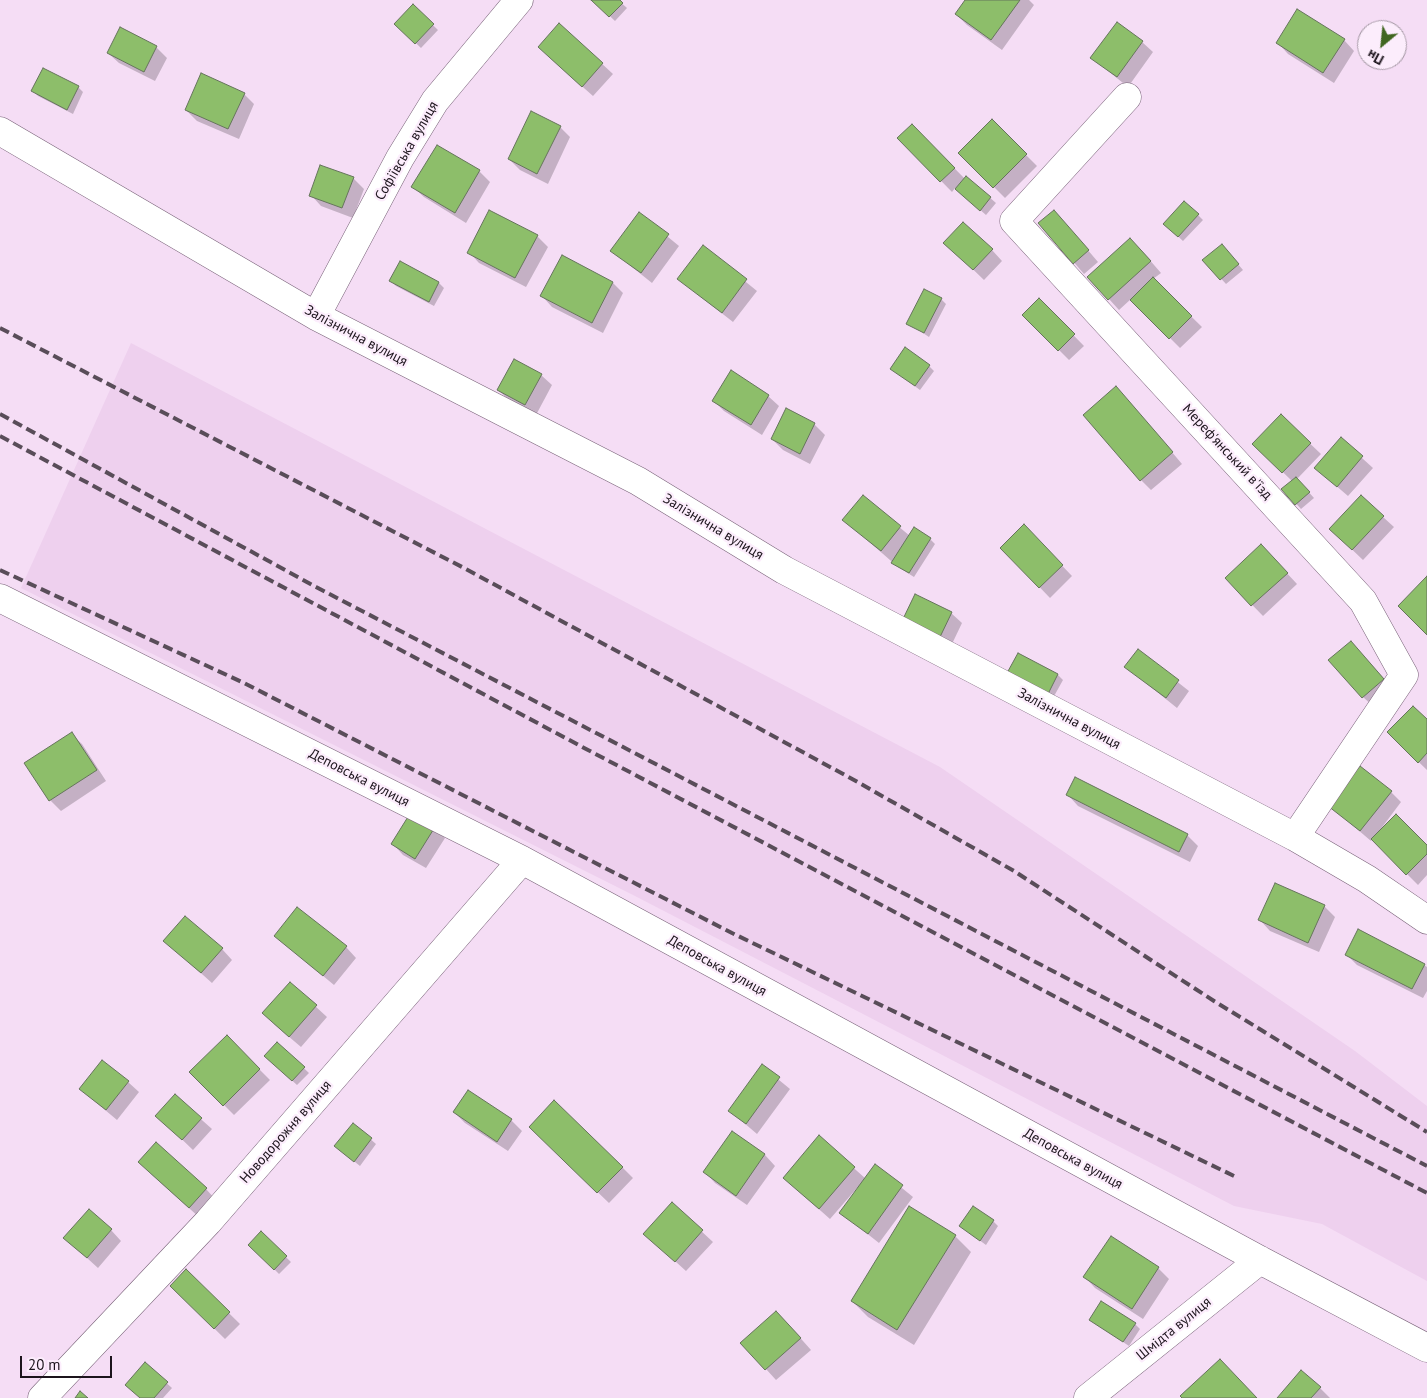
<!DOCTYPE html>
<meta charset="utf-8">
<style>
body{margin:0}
#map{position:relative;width:1427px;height:1398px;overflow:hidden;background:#f5ddf5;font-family:"PT Sans",sans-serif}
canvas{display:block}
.north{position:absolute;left:1357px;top:20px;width:50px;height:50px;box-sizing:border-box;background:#fcedfc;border:1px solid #a296a2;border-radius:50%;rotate:208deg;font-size:14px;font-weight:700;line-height:20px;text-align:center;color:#1c141c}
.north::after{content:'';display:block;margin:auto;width:18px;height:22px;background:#406620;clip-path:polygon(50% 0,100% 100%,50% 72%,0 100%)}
.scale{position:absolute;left:20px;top:1356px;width:92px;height:22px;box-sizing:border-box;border:2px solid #1c141c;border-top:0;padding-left:6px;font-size:15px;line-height:18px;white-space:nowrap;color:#1c141c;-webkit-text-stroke:4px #fcedfc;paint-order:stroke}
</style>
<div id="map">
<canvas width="1427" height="1398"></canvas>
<div class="north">Пн</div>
<div class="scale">20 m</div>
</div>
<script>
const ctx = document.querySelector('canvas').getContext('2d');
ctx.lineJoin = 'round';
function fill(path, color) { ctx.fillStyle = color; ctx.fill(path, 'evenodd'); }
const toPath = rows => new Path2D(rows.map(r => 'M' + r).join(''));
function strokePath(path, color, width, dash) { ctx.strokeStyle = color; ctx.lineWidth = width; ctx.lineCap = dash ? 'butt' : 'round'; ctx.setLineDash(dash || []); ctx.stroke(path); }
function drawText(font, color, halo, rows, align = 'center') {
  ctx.font = font + ' "PT Sans",sans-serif'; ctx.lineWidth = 4.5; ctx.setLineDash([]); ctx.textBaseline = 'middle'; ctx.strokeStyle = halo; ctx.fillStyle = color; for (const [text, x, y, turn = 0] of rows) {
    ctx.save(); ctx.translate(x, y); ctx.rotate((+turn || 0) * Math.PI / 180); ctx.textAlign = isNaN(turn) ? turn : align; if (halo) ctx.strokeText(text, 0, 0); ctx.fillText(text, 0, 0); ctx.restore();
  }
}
fill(toPath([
 [131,343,940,767,1355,1051,1427,1106,1427,1281,1322,1224,1234,1206,635,896,21,588]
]), '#eed0ee');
fill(toPath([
 [593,0,618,0,627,8,615,21],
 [967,0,1029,0,1034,5,1002,50,967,25,956,14],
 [413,6,438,30,421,48,396,24],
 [560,25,613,74,593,96,550,58],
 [1344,40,1354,51,1334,83,1288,54,1278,43],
 [1142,42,1153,52,1128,87,1092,58],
 [156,47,167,58,155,81,119,63,108,53],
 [78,87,83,92,73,114,38,96,33,91],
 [244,94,254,104,239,139,197,121,186,110],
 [992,121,1037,166,1005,198,960,153],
 [912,125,965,179,966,177,996,203,986,215,955,188,952,192,899,138],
 [560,127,570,137,548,184,520,170,509,159],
 [479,171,490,182,466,223,424,197,413,187],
 [353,178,364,189,353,218,321,206,311,195],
 [640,214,679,246,652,283,612,251],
 [1198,215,1203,220,1183,241,1170,229],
 [1064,222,1098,262,1084,274,1040,223],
 [537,236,548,247,526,287,479,263,469,252],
 [703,247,757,291,733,322,678,279],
 [992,250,1002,261,984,280,956,253],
 [1141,250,1161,273,1153,279,1202,327,1180,348,1131,299,1119,310,1109,299],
 [1226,250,1243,270,1226,284,1204,260],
 [391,281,439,283,444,288,434,306,396,286],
 [613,283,623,293,603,333,552,307,542,296],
 [941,299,946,304,929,337,908,323],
 [1039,300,1084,346,1069,360,1024,315],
 [929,366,934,371,920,390,897,373],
 [541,375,552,385,536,415,509,400,498,390],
 [768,396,779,406,762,435,724,411,714,401],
 [1127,399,1182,464,1151,490,1141,480],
 [787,410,814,424,825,435,810,464,783,450,772,439],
 [1281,416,1321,454,1297,479,1314,498,1301,509,1283,489,1292,481,1254,444],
 [1341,439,1373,468,1348,496,1327,478],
 [863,497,910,536,930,539,935,544,914,577,898,567,844,520],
 [1383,517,1394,527,1363,560,1341,539],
 [1024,526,1072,576,1050,598,1002,548],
 [1271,556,1297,584,1263,616,1226,578],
 [951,613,962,623,951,646,915,629],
 [1138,651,1189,691,1177,708,1126,667],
 [1361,653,1394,690,1374,707,1363,697],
 [1018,655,1058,675,1063,680,1053,698,1014,678],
 [1427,721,1427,770,1399,743],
 [71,734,82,744,106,781,61,811,50,800],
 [1391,792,1401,802,1380,830,1427,847,1427,875,1418,885,1372,839,1371,841,1330,806],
 [1068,795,1187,835,1198,846,1190,862,1078,806],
 [434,828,445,838,426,868,403,855,393,844],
 [1324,906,1335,917,1319,952,1270,931,1260,920],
 [275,936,346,947,356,958,334,985],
 [165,941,222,949,232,960,212,983],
 [1347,955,1424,965,1427,967,1427,991,1423,998,1357,965],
 [290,983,327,1017,301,1047,274,1024],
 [227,1037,270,1080,234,1115,191,1072],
 [277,1043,309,1073,297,1085,265,1056],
 [762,1066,790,1089,757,1134,730,1111],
 [128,1082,139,1092,117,1120,80,1089],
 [468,1091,511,1120,522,1131,508,1151,465,1123,454,1112],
 [175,1096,212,1129,193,1150,168,1126],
 [353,1124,376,1144,360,1166,341,1151],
 [733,1133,765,1155,775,1166,747,1205,715,1183,705,1172],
 [819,1137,866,1179,875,1166,913,1197,879,1243,841,1213,858,1189,857,1188,830,1219,795,1188],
 [541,1138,622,1167,633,1178,609,1203],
 [150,1173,206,1189,216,1200,200,1218],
 [672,1204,713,1242,686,1271,656,1244],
 [993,1221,998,1226,986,1245,960,1226],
 [111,1230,121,1241,98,1268,65,1238],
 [261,1233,291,1262,279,1274,250,1245],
 [955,1236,971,1252,914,1345,868,1317,852,1301],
 [1111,1237,1158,1268,1169,1279,1143,1319,1095,1288,1085,1277],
 [186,1271,240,1324,225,1339,171,1286],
 [1090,1320,1135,1324,1140,1329,1129,1346],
 [787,1323,811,1350,776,1380,766,1369],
 [145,1364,172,1388,163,1398,141,1398],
 [1320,1388,1330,1398,1278,1398]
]), '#0003');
const building = toPath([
 [591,0,620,0,623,3,609,17,591,0],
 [965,0,1020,0,991,40,955,14,965,0],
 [413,4,434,24,415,44,394,24,413,4],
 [1297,9,1345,39,1323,73,1276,43,1297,9],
 [1117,22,1143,41,1117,77,1090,58,1117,22],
 [559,23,603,63,582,87,538,47,559,23],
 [120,27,157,46,144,72,107,53,120,27],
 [43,68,79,86,67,110,31,91,43,68],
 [201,73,245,93,228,129,185,110,201,73],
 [531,111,561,126,537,174,508,159,531,111],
 [992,119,1027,154,993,188,958,153,992,119],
 [912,124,955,168,940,182,897,138,912,124],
 [437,145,480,170,455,213,411,187,437,145],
 [320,165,354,177,342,208,309,196,320,165],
 [966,176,991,197,980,211,955,189,966,176],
 [1184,201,1199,214,1178,237,1163,224,1184,201],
 [489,210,538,235,515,278,467,253,489,210],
 [1054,210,1089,250,1073,264,1038,223,1054,210],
 [639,212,669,234,641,273,610,251,639,212],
 [963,222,993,249,973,270,943,243,963,222],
 [1130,238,1151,261,1108,300,1087,277,1130,238],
 [1222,244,1239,264,1220,280,1202,260,1222,244],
 [703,245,747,279,722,313,677,279,703,245],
 [562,255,613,282,592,323,540,296,562,255],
 [400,261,439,282,429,302,389,281,400,261],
 [1153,277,1192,316,1169,339,1130,300,1153,277],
 [924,289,942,298,924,333,906,324,924,289],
 [1039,298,1075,334,1058,351,1022,315,1039,298],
 [905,347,930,365,915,386,890,369,905,347],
 [514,359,542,374,525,405,497,390,514,359],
 [731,370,769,395,751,425,712,401,731,370],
 [1116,386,1173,452,1140,481,1083,415,1116,386],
 [786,408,815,423,800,454,771,439,786,408],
 [1281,414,1311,443,1282,473,1252,444,1281,414],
 [1341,437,1363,456,1337,487,1314,468,1341,437],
 [1296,477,1310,492,1295,505,1281,489,1296,477],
 [863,495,901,526,881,551,842,520,863,495],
 [1361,495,1384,516,1352,550,1329,529,1361,495],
 [1024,524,1063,565,1039,588,1000,548,1024,524],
 [914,527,931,538,909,573,891,563,914,527],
 [1261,544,1288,573,1251,606,1225,578,1261,544],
 [1427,576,1427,635,1398,606,1427,576],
 [915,594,952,612,940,637,903,619,915,594],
 [1351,641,1384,679,1362,698,1328,660,1351,641],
 [1138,649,1179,680,1166,698,1124,667,1138,649],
 [1018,653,1058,674,1048,694,1007,673,1018,653],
 [1413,706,1427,719,1427,753,1418,763,1387,732,1413,706],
 [72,732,97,770,49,801,24,763,72,732],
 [1360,766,1392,791,1360,831,1328,806,1360,766],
 [1075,777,1188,834,1179,852,1066,795,1075,777],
 [411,812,435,827,415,859,391,844,411,812],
 [1396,814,1427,845,1427,854,1406,875,1371,839,1396,814],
 [1275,883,1325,905,1308,943,1258,920,1275,883],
 [297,907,347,946,323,976,274,936,297,907],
 [185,916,223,948,201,973,163,941,185,916],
 [1358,929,1425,964,1412,989,1345,955,1358,929],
 [290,982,317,1005,289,1037,262,1013,290,982],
 [227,1035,260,1069,223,1106,189,1072,227,1035],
 [277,1042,305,1067,292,1081,264,1056,277,1042],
 [102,1060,129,1081,106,1110,79,1089,102,1060],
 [762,1064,780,1077,746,1124,728,1111,762,1064],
 [468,1090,512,1119,497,1142,453,1112,468,1090],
 [175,1094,202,1118,182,1140,155,1116,175,1094],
 [554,1100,623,1167,597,1193,529,1127,554,1100],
 [353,1123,372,1138,354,1162,334,1146,353,1123],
 [732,1131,765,1154,736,1196,703,1172,732,1131],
 [819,1135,855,1167,819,1209,783,1178,819,1135],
 [156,1142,207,1188,189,1208,138,1162,156,1142],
 [875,1164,903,1185,868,1234,839,1213,875,1164],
 [672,1202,703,1230,675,1262,643,1234,672,1202],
 [909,1206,956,1235,897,1330,851,1301,909,1206],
 [973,1206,994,1220,980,1241,959,1226,973,1206],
 [89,1209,112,1229,87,1258,63,1238,89,1209],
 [261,1231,287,1256,274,1270,248,1245,261,1231],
 [1111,1236,1159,1267,1132,1309,1083,1277,1111,1236],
 [186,1269,230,1312,214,1329,170,1286,186,1269],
 [1101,1301,1136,1323,1123,1342,1089,1320,1101,1301],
 [776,1311,801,1338,765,1370,740,1343,776,1311],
 [1220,1359,1257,1398,1182,1398,1180,1396,1220,1359],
 [145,1362,168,1382,154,1398,140,1398,125,1385,145,1362],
 [1301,1370,1321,1387,1311,1398,1277,1398,1301,1370],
 [80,1391,88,1398,75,1398,80,1391]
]);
fill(building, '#8dbe6a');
strokePath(building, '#65745b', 1);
const minor = toPath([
 [1127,97,1014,221,1363,601,1404,675,1295,837],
 [0,131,316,316,638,481,784,570,1295,837,1367,879,1427,920],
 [316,316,400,158,435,101,519,0],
 [0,598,522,860,1260,1260,1427,1348],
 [42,1398,208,1222,522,860],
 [1088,1398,1260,1260]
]);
strokePath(minor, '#786278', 29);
strokePath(minor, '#fff', 28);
strokePath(toPath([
 [0,328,464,568,854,780,1014,871,1214,1001,1427,1132],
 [0,414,316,587,1427,1166],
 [0,436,588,750,1427,1193],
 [0,570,244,683,732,933,1234,1176]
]), '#594d59', 4, [10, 5]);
drawText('14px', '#1c141c', '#fcedfc', [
 ["Софіївська вулиця",407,151,-60],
 ["Залізнична вулиця",356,336,28],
 ["Мереф'янський в'їзд",1227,452,47],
 ["Залізнична вулиця",713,527,31],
 ["Залізнична вулиця",1069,719,28],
 ["Деповська вулиця",359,778,27],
 ["Деповська вулиця",717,966,29],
 ["Новодорожня вулиця",286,1132,-49],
 ["Деповська вулиця",1073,1159,29],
 ["Шмідта вулиця",1174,1329,-39]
]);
</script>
